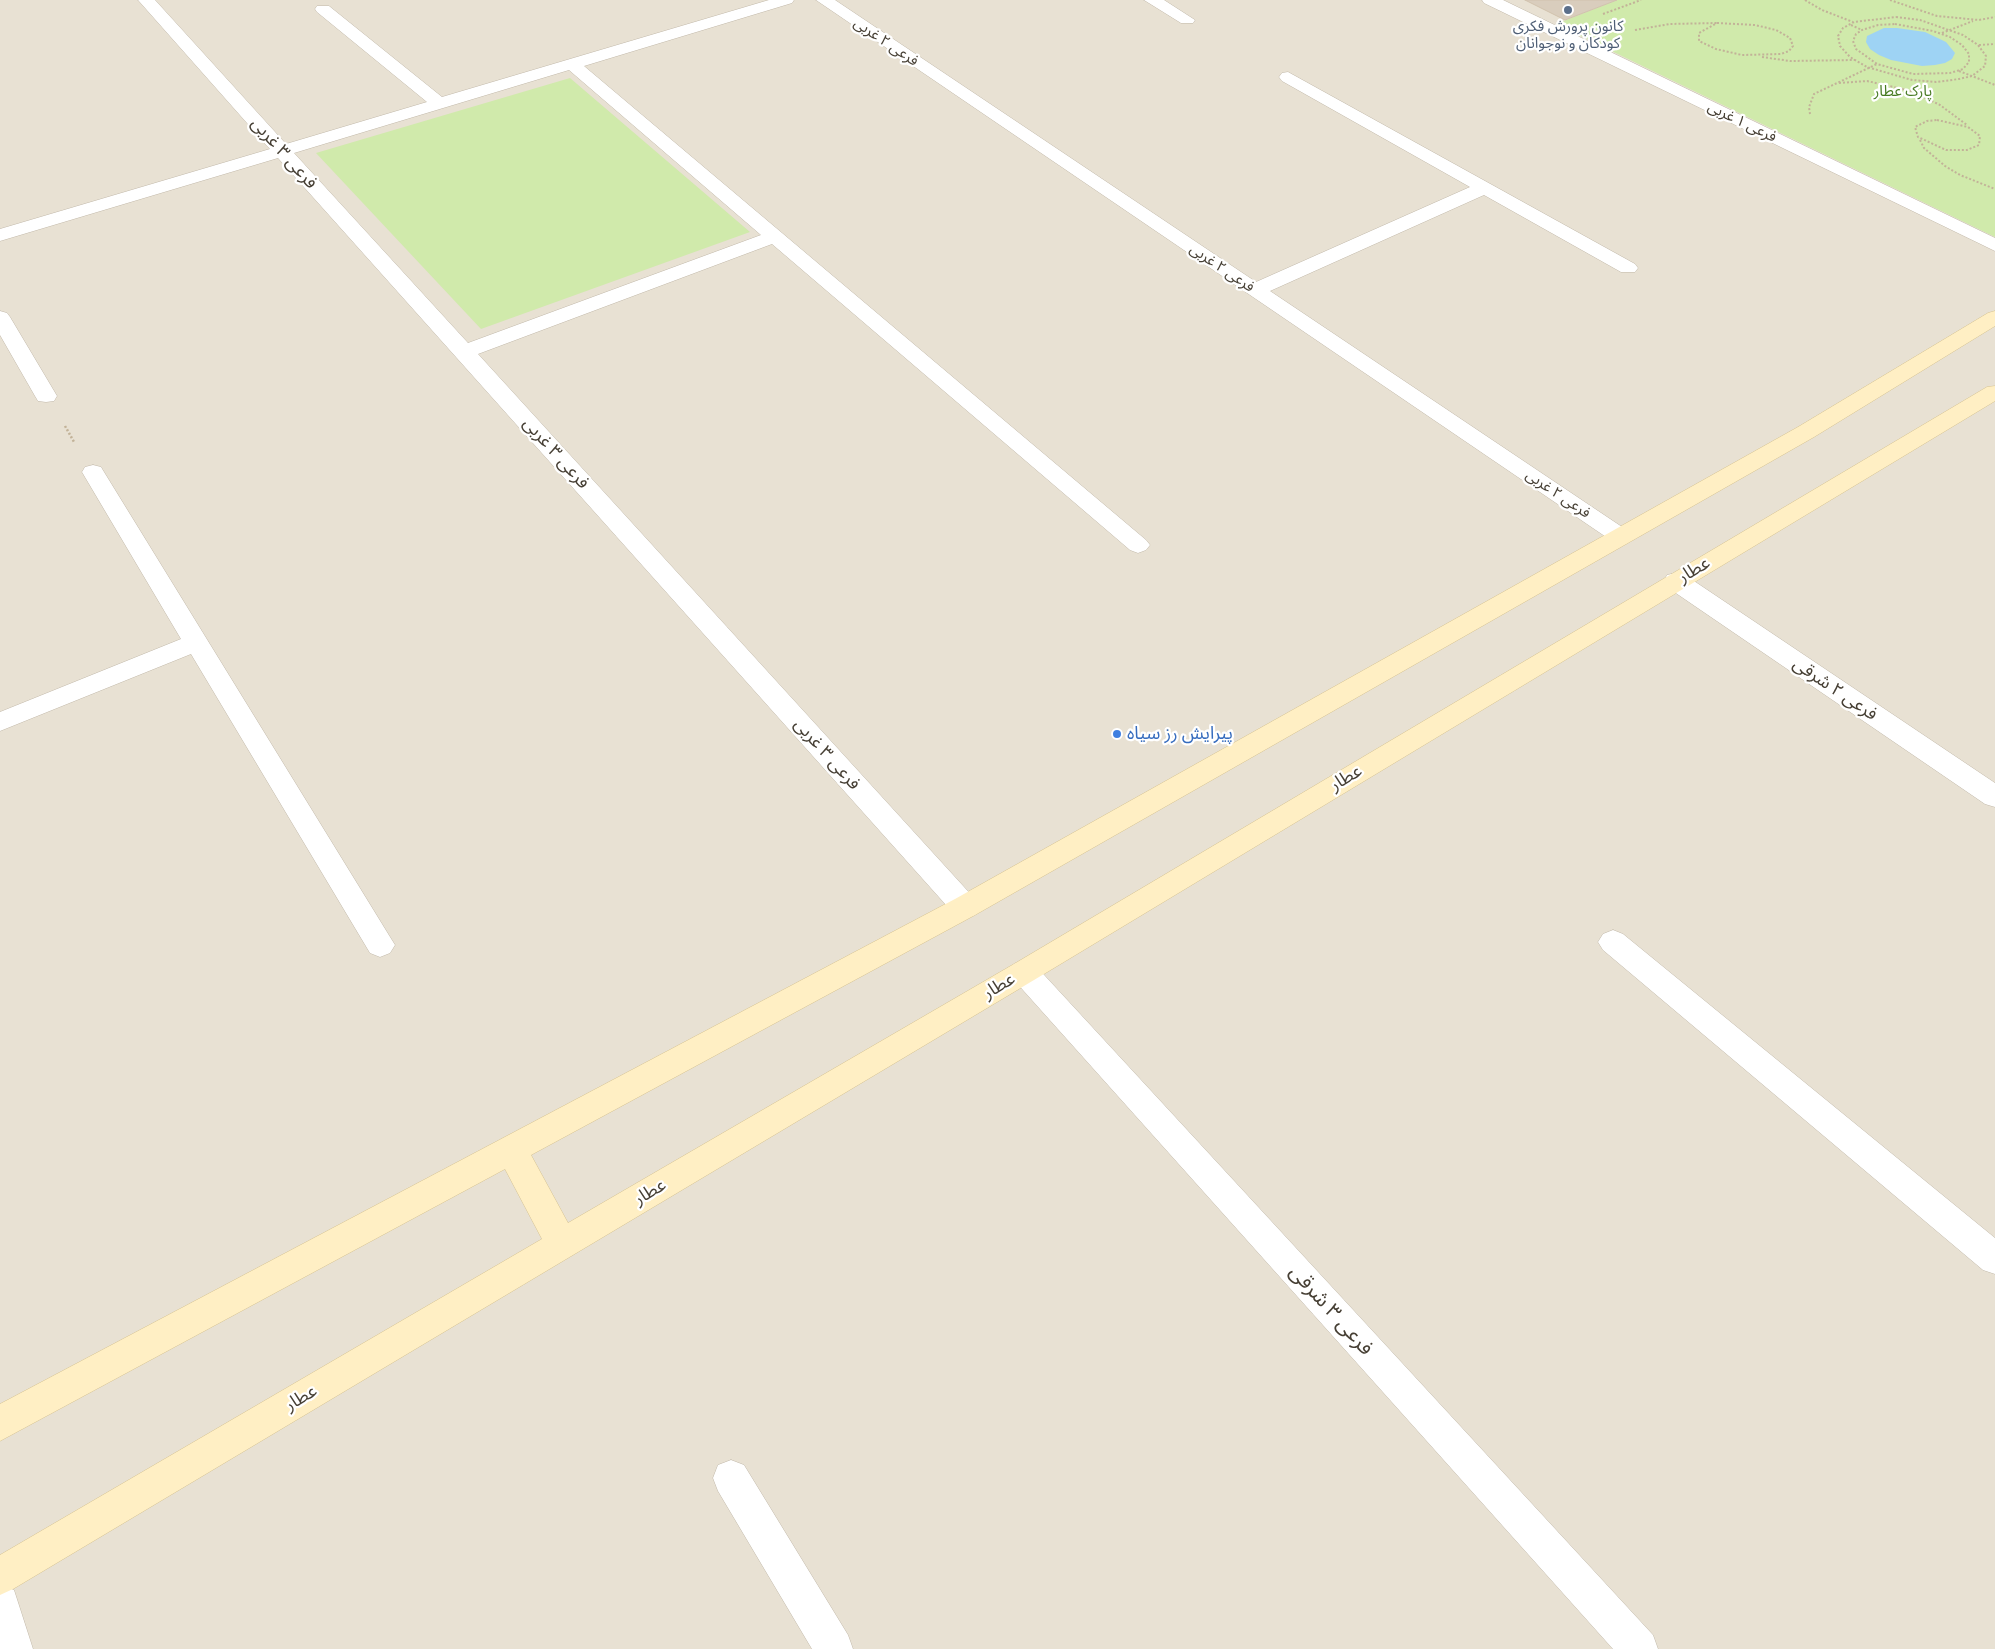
<!DOCTYPE html>
<meta charset="utf-8">
<style>
body{margin:0}
canvas{display:block;background:#f4efe5}
</style>
<canvas width="1995" height="1649"></canvas>
<script>
const ctx = document.querySelector('canvas').getContext('2d');
ctx.lineJoin = 'round';
function fill(path, color) { ctx.fillStyle = color; ctx.fill(path, 'evenodd'); }
const toPath = rows => new Path2D(rows.map(r => 'M' + r).join(''));
function strokePath(path, color, width, dash) { ctx.strokeStyle = color; ctx.lineWidth = width; ctx.lineCap = dash ? 'butt' : 'round'; ctx.setLineDash(dash || []); ctx.stroke(path); }
function drawText(font, color, halo, rows, align = 'center') {
  ctx.font = font + ' Cabin,"Noto Sans Arabic",sans-serif'; ctx.lineWidth = 4.5; ctx.setLineDash([]); ctx.textBaseline = 'middle'; ctx.strokeStyle = halo; ctx.fillStyle = color; for (const [text, x, y, turn = 0] of rows) {
    ctx.save(); ctx.translate(x, y); ctx.rotate((+turn || 0) * Math.PI / 180); ctx.textAlign = isNaN(turn) ? turn : align; if (halo) ctx.strokeText(text, 0, 0); ctx.fillText(text, 0, 0); ctx.restore();
  }
}
fill(toPath([
 [0,0,1995,0,1995,1649,0,1649]
]), '#e8e1d3');
fill(toPath([
 [1617,0,1995,0,1995,237,1556,24],
 [570,78,750,232,481,329,316,153]
]), '#d0eaab');
fill(toPath([
 [1884,28,1897,28,1925,32,1946,42,1955,53,1952,59,1945,63,1935,65,1922,66,1891,60,1879,55,1870,49,1866,42,1867,36]
]), '#9ed3f4');
const building = toPath([
 [1525,0,1617,0,1565,20,1525,0]
]);
fill(building, '#d9cdbd');
strokePath(building, '#d1c2ad', 1);
const street = toPath([
 [138,0,155,0,286,144,427,102,317,12,315,9,317,6,329,6,442,97,769,0,794,0,792,3,584,66,1146,540,1150,545,1146,550,1138,553,1130,550,772,244,478,354,975,899,979,907,975,915,965,918,955,915,278,158,0,241,0,229,270,149,138,0],
 [569,70,761,235,468,343,294,153,569,70],
 [816,0,835,0,1256,282,1470,187,1282,81,1279,77,1282,73,1288,72,1635,264,1638,268,1635,272,1621,272,1484,195,1270,291,1628,531,1632,536,1628,541,1620,544,1612,541,816,0],
 [1144,0,1164,0,1195,20,1193,23,1181,23,1144,0],
 [1482,0,1503,0,1995,238,1995,251,1484,3,1482,0],
 [0,311,7,313,10,317,57,396,54,401,46,402,38,401,35,396,0,335,0,311],
 [93,465,101,467,104,472,390,937,395,945,390,953,380,957,370,953,191,654,0,731,0,712,181,639,82,472,85,467,93,465],
 [1676,573,1685,575,1995,783,1995,807,1985,804,1667,587,1664,581,1667,575,1676,573],
 [1613,930,1623,934,1995,1238,1995,1274,1983,1270,1603,950,1598,942,1603,934,1613,930],
 [1024,960,1034,964,1653,1635,1658,1649,1613,1649,1014,980,1009,972,1014,964,1024,960],
 [731,1460,744,1465,848,1635,853,1649,812,1649,718,1491,713,1478,718,1465,731,1460],
 [0,1585,14,1590,33,1649,0,1649,0,1585]
]);
const secondary = toPath([
 [1995,311,1995,326,1814,437,975,915,531,1155,568,1223,1014,964,1987,387,1995,386,1995,401,1034,980,13,1589,0,1595,0,1555,542,1239,505,1169,0,1441,0,1404,955,899,1798,427,1988,313,1995,311]
]);
strokePath(street, '#c2b9aa', 1);
strokePath(secondary, '#d6c392', 1);
strokePath(toPath([
 [1805,0,1822,10,1853,22],
 [1890,0,1937,16,1979,20,1995,17],
 [1603,14,1641,0],
 [1896,17,1920,20,1963,35,1978,45,1986,56,1985,66,1972,76,1959,79,1936,82,1912,80,1867,67,1850,57,1840,46,1838,36,1843,28,1854,22,1896,17],
 [1717,23,1755,25,1776,30,1790,38,1793,46,1789,51,1781,54,1742,55,1716,49,1699,41,1699,33,1717,23],
 [1895,24,1933,31,1950,37,1962,45,1969,54,1969,62,1963,69,1950,73,1913,74,1877,64,1856,49,1853,41,1856,34,1862,30,1878,25,1895,24],
 [1851,25,1862,30],
 [1635,30,1670,24,1717,23],
 [1942,33,1973,21],
 [1979,45,1995,44],
 [1762,57,1790,61,1855,60],
 [1959,71,1995,85],
 [1839,83,1867,81,1911,91,1940,105,1967,125],
 [1810,114,1809,107,1814,94,1877,64],
 [1937,120,1968,127,1980,136,1979,145,1967,150,1946,150,1918,137,1915,127,1927,121,1937,120],
 [1920,140,1924,148,1945,166,1960,175,1995,189]
]), '#c2b298', 2, [2, 2]);
strokePath(toPath([
 [65,426,74,442]
]), '#c2b298', 2.5, [2, 2]);
fill(street, '#fff');
fill(secondary, '#ffefc4');
for (const [x, y, r, color] of [
 [1568,10,5,"#5c6f8a"],
 [1117,734,5,"#3f7fe0"]
]) { const dot = new Path2D(); dot.arc(x, y, r, 0, 2 * Math.PI); ctx.fillStyle = color; ctx.fill(dot); strokePath(dot, '#fff', 2); }
drawText('15px', '#4e5e75', '#fff', [
 ["کانون پرورش فکری",1568,27],
 ["کودکان و نوجوانان",1568,44]
]);
drawText('15px', '#463f34', '#fff', [
 ["فرعی ۲ غربی",886,42,34],
 ["فرعی ۱ غربی",1742,122,26],
 ["فرعی ۲ غربی",1222,268,34],
 ["فرعی ۲ غربی",1558,494,34]
]);
drawText('15px', '#487b24', '#fff', [
 ["پارک عطار",1903,92]
]);
drawText('18px', '#463f34', '#fff', [
 ["فرعی ۳ غربی",284,153,48],
 ["فرعی ۳ غربی",556,453,48],
 ["عطار",1694,570,-31],
 ["فرعی ۲ شرقی",1835,689,34],
 ["فرعی ۳ غربی",827,754,48],
 ["عطار",1346,778,-31],
 ["عطار",999,986,-31],
 ["عطار",650,1192,-31],
 ["عطار",301,1398,-31]
]);
drawText('18px', '#366cbe', '#fff', [
 ["پیرایش رز سیاه",1127,734]
], 'left');
drawText('21px', '#463f34', '#fff', [
 ["فرعی ۳ شرقی",1331,1310,48]
]);
</script>
